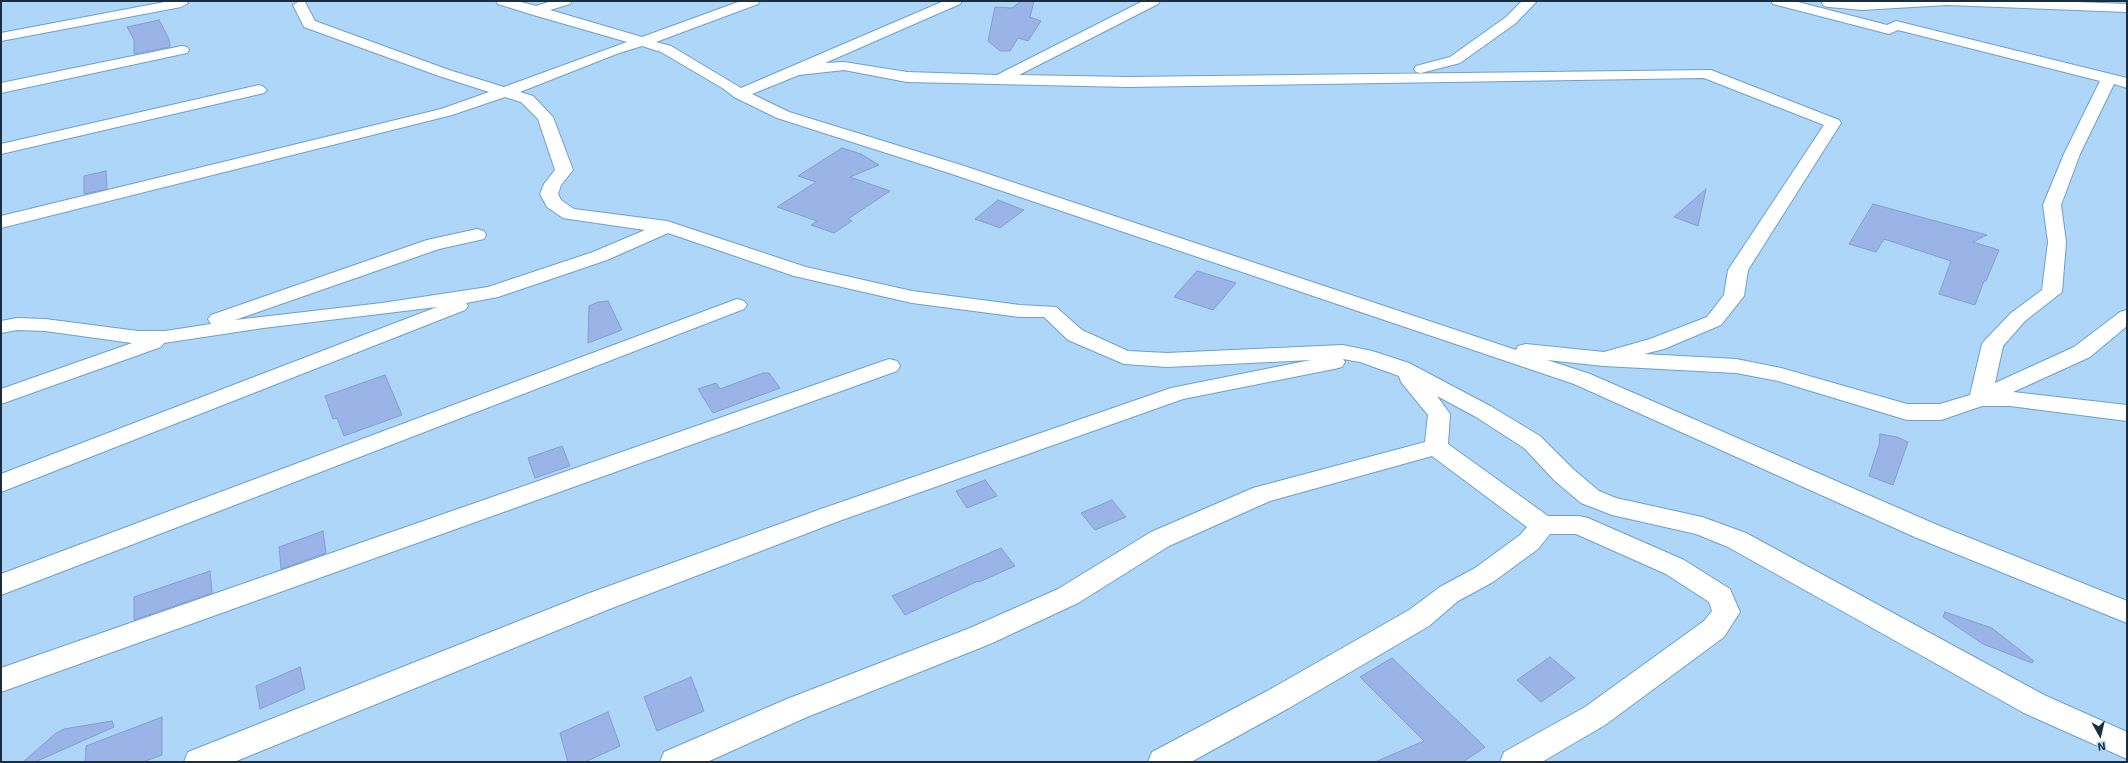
<!DOCTYPE html>
<style>
body{margin:0}
#map{position:relative;width:2128px;height:763px;overflow:hidden;background:#aed6f9;font-family:"Exo 2",sans-serif}
canvas{display:block}
.frame{position:absolute;inset:0;border:2px solid #1a2e3f;pointer-events:none}
.north{position:absolute;left:2080px;top:715px;width:40px;height:40px;-webkit-text-stroke:3px #aed6f9;paint-order:stroke;rotate:172deg;font-size:11px;font-weight:700;line-height:16px;text-align:center;color:#1a2e3f}
.north::after{content:'';display:block;margin:auto;width:14px;height:18px;background:#1a2e3f;clip-path:polygon(50% 0,100% 100%,50% 72%,0 100%)}
</style>
<div id="map">
<canvas width="2128" height="763"></canvas>
<div class="frame"></div>
<div class="north">N</div>
</div>
<script>
const ctx = document.querySelector('canvas').getContext('2d');
ctx.lineJoin = 'round';
function fill(path, color) { ctx.fillStyle = color; ctx.fill(path, 'evenodd'); }
const toPath = rows => new Path2D(rows.map(r => 'M' + r).join(''));
function strokePath(path, color, width, dash) { ctx.strokeStyle = color; ctx.lineWidth = width; ctx.lineCap = dash ? 'butt' : 'round'; ctx.setLineDash(dash || []); ctx.stroke(path); }
const building = toPath([
 [1021,1,1034,1,1030,17,1041,21,1028,41,1018,38,1010,51,1000,51,988,41,995,7,1012,8,1021,1],
 [159,20,169,39,170,47,134,54,134,40,127,27,159,20],
 [842,148,861,154,879,165,850,177,890,191,848,219,852,221,834,233,811,225,817,221,777,207,816,182,798,176,842,148],
 [106,171,107,189,84,194,84,176,106,171],
 [1706,189,1698,226,1674,217,1706,189],
 [998,200,1024,210,1000,228,975,219,998,200],
 [1873,204,1987,235,1973,242,1999,250,1986,281,1984,281,1975,305,1939,294,1951,261,1884,239,1876,252,1849,244,1873,204],
 [1197,271,1236,283,1213,310,1174,297,1197,271],
 [608,301,622,330,588,343,589,306,598,302,608,301],
 [763,373,769,373,780,388,713,413,698,389,716,383,720,389,763,373],
 [385,375,402,415,344,436,337,418,333,419,325,396,385,375],
 [1880,434,1897,437,1908,442,1893,485,1869,476,1879,445,1880,434],
 [562,446,570,466,535,478,528,458,562,446],
 [985,480,997,496,967,508,956,491,985,480],
 [1112,500,1126,517,1095,530,1081,513,1112,500],
 [323,531,326,553,281,569,279,547,323,531],
 [1001,548,1015,566,979,582,978,581,905,615,892,596,1001,548],
 [210,571,212,593,134,620,134,597,210,571],
 [1945,612,1992,628,2034,661,2032,663,1983,644,1943,617,1945,612],
 [1550,657,1575,678,1541,702,1517,680,1550,657],
 [1392,658,1485,747,1463,762,1375,762,1424,741,1360,677,1392,658],
 [300,667,305,689,260,709,256,686,300,667],
 [691,677,704,711,657,731,644,697,691,677],
 [608,712,620,746,585,762,568,762,560,733,608,712],
 [162,717,162,755,143,762,85,762,86,746,162,717],
 [112,721,114,727,35,762,23,762,56,733,64,729,112,721]
]);
fill(building, '#9ab4e8');
strokePath(building, '#859dd0', 1);
const minor = toPath([
 [170,1,186,1,188,3,181,7,1,41,1,33,170,1],
 [300,1,305,2,315,21,449,70,504,87,627,42,530,14,498,4,496,1,517,1,536,6,552,1,572,1,570,4,550,10,642,37,741,1,760,1,758,4,656,42,671,46,741,88,944,1,962,1,960,4,825,63,844,62,907,72,997,75,1143,1,1160,1,1158,4,1019,75,1128,77,1711,70,1839,120,1841,123,1748,270,1744,296,1721,325,1664,349,1644,354,1736,359,1781,368,1907,404,1940,404,1970,395,1982,344,1986,339,2011,313,2042,290,2048,242,2043,205,2064,154,2100,81,1898,30,1889,34,1773,4,1771,1,1794,1,1887,25,1896,21,2127,78,2127,88,2114,84,2080,154,2061,205,2066,242,2062,292,2025,321,2003,346,1995,383,2074,347,2120,312,2127,310,2127,326,2090,357,2013,392,2127,405,2127,421,2010,406,1982,406,1941,420,1907,420,1778,381,1736,373,1604,366,1547,360,1590,374,1935,524,2127,601,2127,623,1917,538,1574,384,949,173,777,118,734,97,724,89,661,52,642,46,619,53,520,92,533,96,553,117,573,170,561,185,558,194,561,200,574,209,667,221,806,267,912,291,1020,305,1056,307,1082,330,1128,351,1167,353,1343,345,1372,351,1409,363,1492,407,1540,436,1573,469,1599,491,1616,498,1702,517,1746,533,2044,695,2127,732,2127,759,2024,713,1728,547,1696,534,1612,515,1581,503,1555,481,1524,448,1476,417,1437,396,1450,414,1448,444,1548,516,1579,516,1588,518,1684,560,1730,589,1740,612,1724,637,1605,725,1542,762,1500,762,1504,752,1585,707,1704,621,1712,611,1709,602,1666,574,1576,534,1550,534,1538,549,1493,582,1458,601,1429,626,1289,708,1191,762,1148,762,1152,752,1269,690,1409,610,1440,587,1475,568,1520,535,1527,527,1432,456,1270,501,1169,546,1078,603,990,644,807,717,707,762,660,762,664,752,787,699,970,628,1058,589,1151,532,1253,488,1425,442,1428,415,1401,382,1399,376,1360,362,1343,359,1345,362,1342,367,1334,369,1183,399,839,521,607,610,234,762,184,762,188,752,587,594,821,509,1171,388,1311,360,1167,367,1124,364,1068,340,1044,317,1020,317,912,303,794,276,668,233,607,260,498,297,466,303,468,306,465,310,1,492,1,474,437,307,263,328,164,343,161,347,1,404,1,389,132,343,45,331,17,330,1,333,1,321,17,318,45,319,138,331,165,331,211,324,208,319,211,315,427,240,477,229,484,231,486,235,484,239,439,249,235,320,382,303,488,287,593,252,645,230,569,219,563,218,547,207,540,194,544,184,555,170,538,119,521,102,505,97,452,115,1,228,1,216,441,109,489,92,439,76,304,27,293,5,300,1],
 [844,70,907,82,1128,87,1704,78,1824,125,1728,270,1724,295,1707,317,1650,339,1604,352,1526,344,1518,346,1516,350,961,165,789,112,752,94,799,75,844,70],
 [1522,1,1537,1,1516,23,1460,63,1421,73,1416,72,1414,69,1416,66,1450,57,1506,17,1522,1],
 [1824,1,2051,1,2127,4,2127,12,1947,5,1862,10,1829,7,1824,6,1822,3,1824,1],
 [182,46,187,47,189,50,187,53,1,93,1,83,182,46],
 [259,85,264,87,267,90,264,93,1,154,1,144,259,85],
 [737,299,744,301,747,305,744,309,1,595,1,574,737,299],
 [889,359,897,361,900,366,897,371,1,692,1,668,889,359]
]);
strokePath(minor, '#6fa0c9', 2);
fill(minor, '#fff');
</script>
